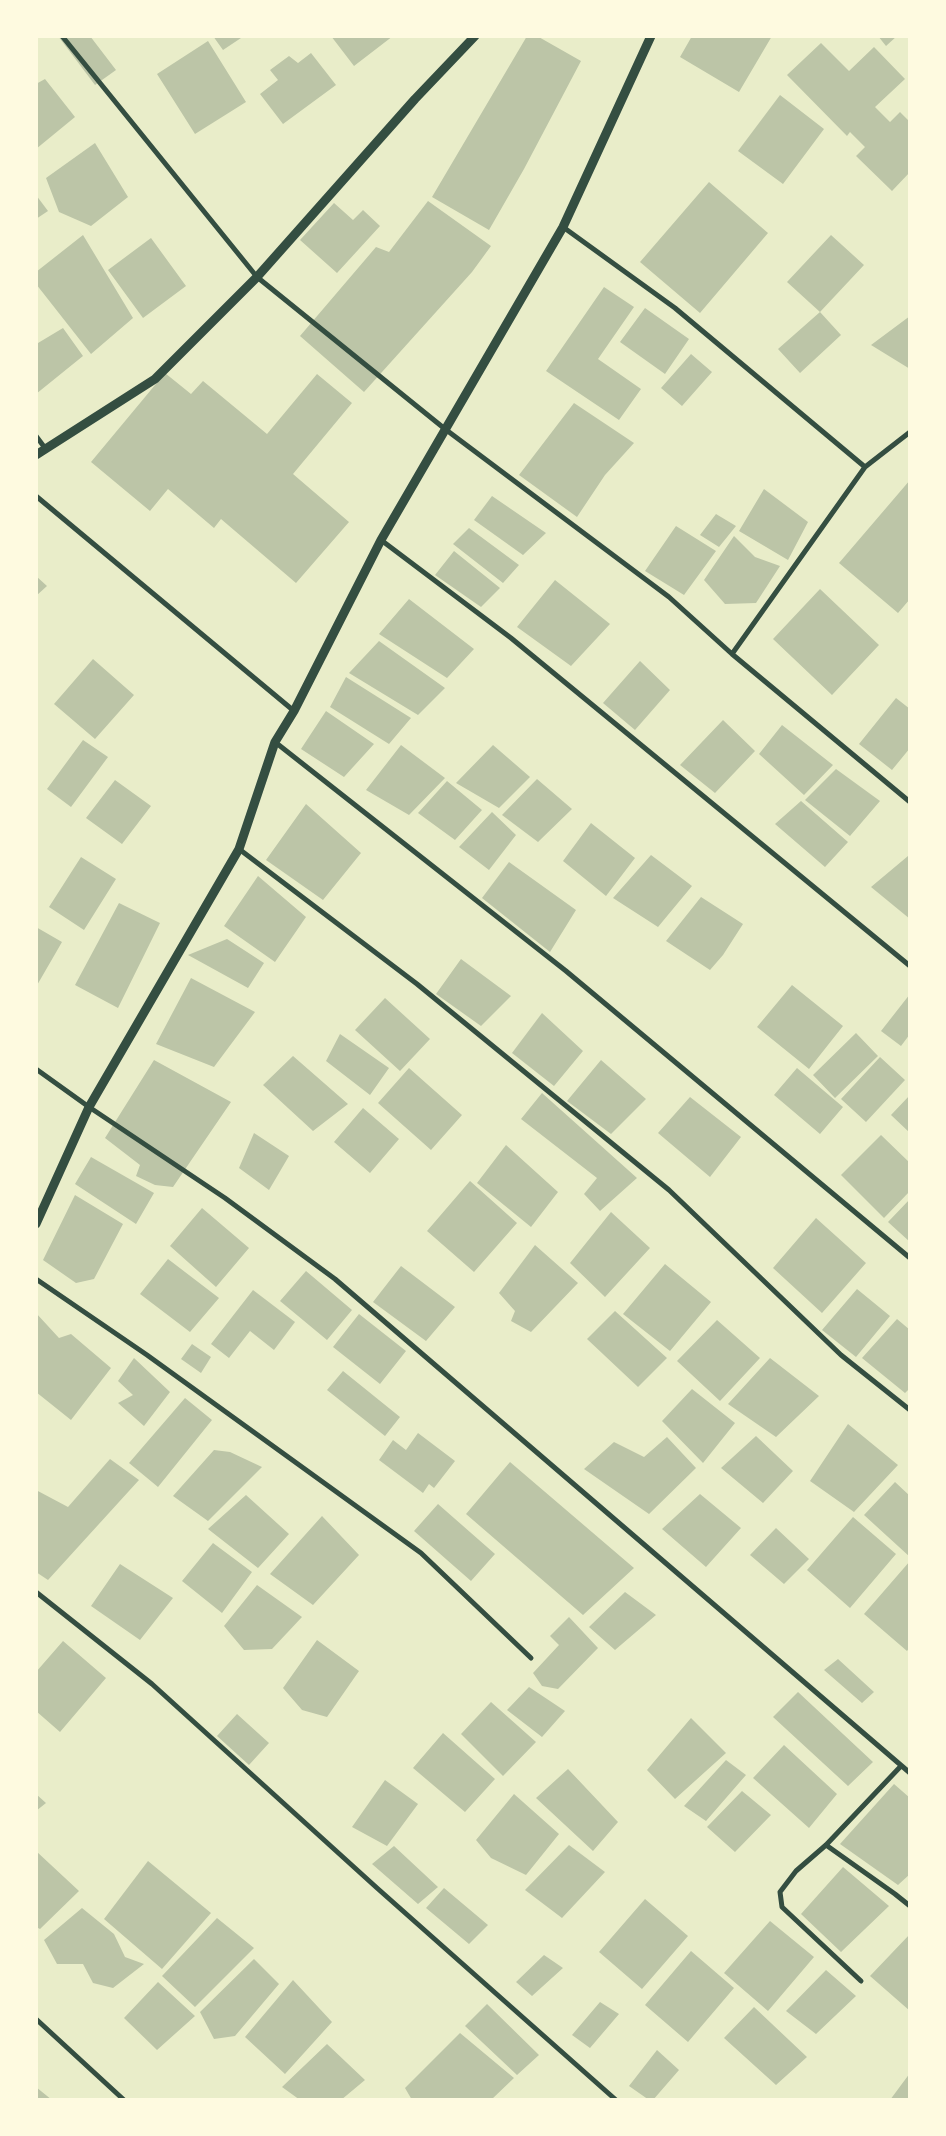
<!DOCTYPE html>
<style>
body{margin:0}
#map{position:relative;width:946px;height:2136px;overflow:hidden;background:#e9edc9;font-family:Arial,sans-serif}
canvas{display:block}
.frame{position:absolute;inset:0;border:38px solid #fefae0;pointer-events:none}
</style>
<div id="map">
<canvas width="946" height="2136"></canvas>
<div class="frame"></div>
</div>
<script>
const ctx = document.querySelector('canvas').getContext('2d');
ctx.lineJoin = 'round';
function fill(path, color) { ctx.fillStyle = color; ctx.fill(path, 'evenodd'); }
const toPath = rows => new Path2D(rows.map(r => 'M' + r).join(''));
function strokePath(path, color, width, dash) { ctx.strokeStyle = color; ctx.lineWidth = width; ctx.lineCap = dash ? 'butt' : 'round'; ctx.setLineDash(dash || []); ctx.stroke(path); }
fill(toPath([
 [58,36,90,36,116,70,95,85],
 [213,36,244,36,223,50],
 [331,36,393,36,354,66],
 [527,36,537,36,581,61,524,169,489,230,432,197],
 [692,36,772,36,739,92,680,57],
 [878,36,897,36,886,46],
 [208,41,246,102,195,134,157,74],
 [821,43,849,71,874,47,905,79,875,107,890,122,900,112,910,122,910,172,892,191,856,156,865,147,850,132,847,136,787,75],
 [311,53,336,85,283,124,260,94,278,80,270,70,289,56,298,63],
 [45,79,75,117,36,149,36,84],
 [780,95,824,129,783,184,738,151],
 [95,143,128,197,91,226,59,212,46,178],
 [709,182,768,233,700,313,640,262],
 [36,195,48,211,36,219],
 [428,201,491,246,472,272,364,392,300,336,376,247,389,252],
 [334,203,353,220,363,210,380,226,337,273,300,240],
 [83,235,133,318,91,354,36,284,36,272],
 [831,235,864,265,820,312,787,282],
 [151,238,186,286,143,318,108,270],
 [604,287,634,307,598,359,641,389,619,420,546,371],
 [645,308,689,339,665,374,620,342],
 [820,312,841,335,800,373,778,349],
 [910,316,910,369,871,345],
 [63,328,83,356,36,394,36,340,38,343],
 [691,354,712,372,682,406,661,388],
 [165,373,191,394,203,381,267,434,317,374,352,403,293,474,349,522,296,583,221,519,214,528,168,489,150,511,91,462],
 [574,403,634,443,605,475,577,517,519,475],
 [910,480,910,599,898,613,839,563],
 [764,489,808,522,788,560,739,531],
 [492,496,546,533,523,555,474,520],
 [716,514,736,526,719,547,700,535],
 [676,526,716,551,684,595,645,571],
 [469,528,519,565,503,583,453,544],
 [734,536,755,557,780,566,756,603,725,604,704,580],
 [454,551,500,588,481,607,435,575],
 [36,576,47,586,36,596],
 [555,580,610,624,571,666,517,627],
 [820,589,879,645,832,695,773,639],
 [409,599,474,649,447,678,379,634],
 [379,641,445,688,418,715,349,673],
 [93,659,134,695,95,739,54,704],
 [640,661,670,690,635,730,603,703],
 [346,677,411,718,389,744,330,707],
 [896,698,910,709,910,748,892,770,859,744],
 [326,711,374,744,344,777,301,749],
 [723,720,755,751,715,793,680,765],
 [782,725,833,765,804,795,759,754],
 [83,740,108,757,71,807,47,789],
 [401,745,445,778,409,815,366,790],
 [493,745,530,777,499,808,456,783],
 [836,769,880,801,850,836,805,800],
 [537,779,572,809,538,842,502,815],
 [115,780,151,806,122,844,86,818],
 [447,781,482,810,455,840,418,813],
 [801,801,848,842,825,867,775,824],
 [306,804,361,853,323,900,266,860],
 [492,812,516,835,489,870,459,847],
 [591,823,635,858,606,896,563,861],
 [651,855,692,886,658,927,613,898],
 [908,856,910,857,910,919,871,887],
 [81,857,116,879,84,930,49,907],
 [509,862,576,910,550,952,482,898],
 [258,876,306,917,275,962,224,926],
 [701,897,743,924,723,955,710,970,666,941],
 [119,903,160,923,118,1008,75,985],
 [36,927,62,942,36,987],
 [227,939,264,963,248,988,188,955],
 [461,959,511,996,481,1026,436,994],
 [191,978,255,1012,214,1067,156,1044],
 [792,985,843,1026,809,1069,757,1027],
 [910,994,910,1034,901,1046,881,1031],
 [385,998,430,1039,400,1071,355,1030],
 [542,1013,583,1051,554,1086,512,1053],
 [856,1033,878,1056,835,1098,813,1075],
 [340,1034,389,1068,370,1095,326,1061],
 [293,1056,348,1104,313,1131,263,1085],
 [880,1057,905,1080,866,1122,841,1099],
 [154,1060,231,1102,173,1187,155,1185,136,1176,140,1165,105,1138],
 [601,1060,646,1099,611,1134,567,1101],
 [409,1068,462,1115,431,1150,378,1103],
 [797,1068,843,1107,820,1134,774,1095],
 [542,1093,637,1178,600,1211,584,1194,597,1178,521,1119],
 [910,1095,910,1133,891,1115],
 [690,1097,741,1137,710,1177,658,1133],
 [363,1108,399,1139,370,1173,334,1142],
 [254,1133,289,1156,269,1190,239,1168],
 [881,1135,910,1163,910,1191,884,1218,841,1175],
 [506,1145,558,1192,531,1227,477,1183],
 [91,1157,154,1193,136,1224,75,1184],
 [470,1181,517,1223,474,1272,427,1231],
 [75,1195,123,1224,94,1279,76,1283,43,1260],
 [910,1199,910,1242,888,1222],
 [202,1208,249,1248,216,1287,170,1246],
 [611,1212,650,1248,605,1297,570,1263],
 [816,1218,866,1263,822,1313,773,1268],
 [535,1245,578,1283,531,1332,511,1321,515,1311,499,1293],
 [168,1259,219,1298,190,1332,140,1294],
 [665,1264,711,1302,670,1351,623,1314],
 [401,1266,455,1307,426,1341,373,1302],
 [306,1271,352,1310,327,1340,280,1301],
 [857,1289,890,1316,856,1357,822,1330],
 [253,1290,295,1322,274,1350,250,1331,229,1358,211,1344],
 [615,1311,667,1358,638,1387,587,1339],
 [36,1313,59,1338,71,1334,111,1368,71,1420,36,1392],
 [359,1314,406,1351,380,1384,333,1347],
 [897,1319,910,1330,910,1388,905,1393,862,1358],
 [717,1320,760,1358,720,1401,677,1361],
 [192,1344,211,1357,201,1373,181,1359],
 [134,1358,170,1392,144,1426,118,1403,133,1395,118,1381],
 [770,1358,819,1396,776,1437,728,1404],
 [343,1371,400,1417,385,1436,327,1390],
 [692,1389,735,1423,703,1463,662,1421],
 [185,1398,212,1420,158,1487,129,1463],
 [848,1424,898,1465,854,1512,810,1481],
 [418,1433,455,1461,434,1488,429,1484,423,1493,379,1460,393,1440,406,1450],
 [756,1436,793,1471,763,1503,721,1468],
 [667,1437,696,1468,649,1514,584,1469,614,1442,644,1457],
 [214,1450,230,1452,262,1467,208,1521,173,1496],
 [110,1459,139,1480,48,1580,36,1572,36,1490,68,1507],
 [510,1462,634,1568,583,1615,466,1514],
 [895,1482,910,1496,910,1557,864,1515],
 [700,1494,741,1528,706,1567,662,1529],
 [246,1495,289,1534,258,1568,208,1529],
 [438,1504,495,1554,471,1581,414,1531],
 [322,1516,359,1555,313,1605,270,1574],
 [853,1517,896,1554,850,1608,807,1570],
 [776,1528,809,1559,784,1584,750,1555],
 [213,1543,252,1572,222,1613,182,1581],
 [910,1561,910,1647,907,1651,864,1614],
 [120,1564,173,1598,140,1640,91,1606],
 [257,1585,302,1617,272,1649,244,1650,224,1626],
 [625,1592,656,1615,615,1650,589,1627],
 [569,1617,598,1648,558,1689,542,1686,533,1673,559,1645,550,1636],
 [317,1640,359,1671,327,1717,302,1710,283,1688],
 [63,1641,106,1678,60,1732,36,1711,36,1672],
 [838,1659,874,1692,862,1703,824,1670],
 [529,1687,565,1711,542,1737,507,1710],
 [798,1692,873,1762,848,1786,773,1717],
 [491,1702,536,1742,503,1776,461,1734],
 [237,1714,269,1743,249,1765,217,1736],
 [691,1718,726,1753,675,1799,647,1770],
 [443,1733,495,1779,465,1812,413,1768],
 [784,1745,837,1794,809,1828,753,1778],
 [726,1760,746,1775,706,1821,684,1806],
 [568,1769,618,1822,593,1851,536,1798],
 [385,1780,418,1804,387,1846,352,1827],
 [894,1784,910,1798,910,1874,898,1885,840,1844],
 [742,1791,771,1815,735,1852,707,1827],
 [36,1794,46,1803,36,1811],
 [514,1794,559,1834,526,1875,491,1858,476,1840],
 [569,1845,605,1872,562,1918,525,1890],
 [394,1846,438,1887,418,1904,372,1864],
 [36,1851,79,1891,40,1929,36,1927],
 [148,1861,211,1913,162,1969,104,1919],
 [843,1867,889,1906,841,1952,801,1914],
 [444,1888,488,1925,469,1944,426,1908],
 [645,1899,688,1936,642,1989,599,1952],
 [82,1908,114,1934,125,1957,144,1964,113,1988,93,1983,83,1964,57,1964,44,1940],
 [217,1918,254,1948,195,2007,162,1976],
 [770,1921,814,1957,768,2011,724,1973],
 [910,1934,910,2011,870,1976],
 [691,1951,734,1988,688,2042,645,2005],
 [544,1955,563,1968,532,1996,516,1982],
 [254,1959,279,1984,235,2036,214,2039,200,2012],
 [826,1970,856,1996,816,2034,786,2011],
 [293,1980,332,2022,285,2074,245,2037],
 [158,1982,195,2016,157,2050,124,2018],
 [600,2002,619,2014,590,2048,572,2035],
 [487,2004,539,2055,517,2075,465,2026],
 [754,2007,807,2057,776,2085,724,2038],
 [460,2033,514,2078,491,2100,412,2100,405,2088],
 [327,2044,365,2080,341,2100,300,2100,282,2087],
 [657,2050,679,2070,653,2100,649,2100,629,2086],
 [910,2073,910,2100,890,2100],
 [36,2087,52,2100,36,2100]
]), '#bcc5a7');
strokePath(toPath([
 [62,36,257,277,445,429,669,597,732,654,910,802],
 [563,227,675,308,865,467],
 [36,436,45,448],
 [36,496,294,711],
 [381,540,511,638,910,966],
 [732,654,865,467,910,432],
 [275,742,566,971,910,1258],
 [239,849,417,984,669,1190,841,1355,910,1410],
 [36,1069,89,1107,225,1198,335,1279,910,1773],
 [36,1279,147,1355,421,1553,531,1658],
 [36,1592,152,1684,377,1888,616,2100],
 [826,1845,895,1894,910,1906],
 [861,1981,782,1907,780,1892,796,1871,826,1845,901,1766],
 [36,2019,124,2100]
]), '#344e41', 5);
strokePath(toPath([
 [36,455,155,379,257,277,415,99,475,36],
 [36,1224,89,1107,239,849,275,742,294,711,381,540,563,227,651,36]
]), '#344e41', 9);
</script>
